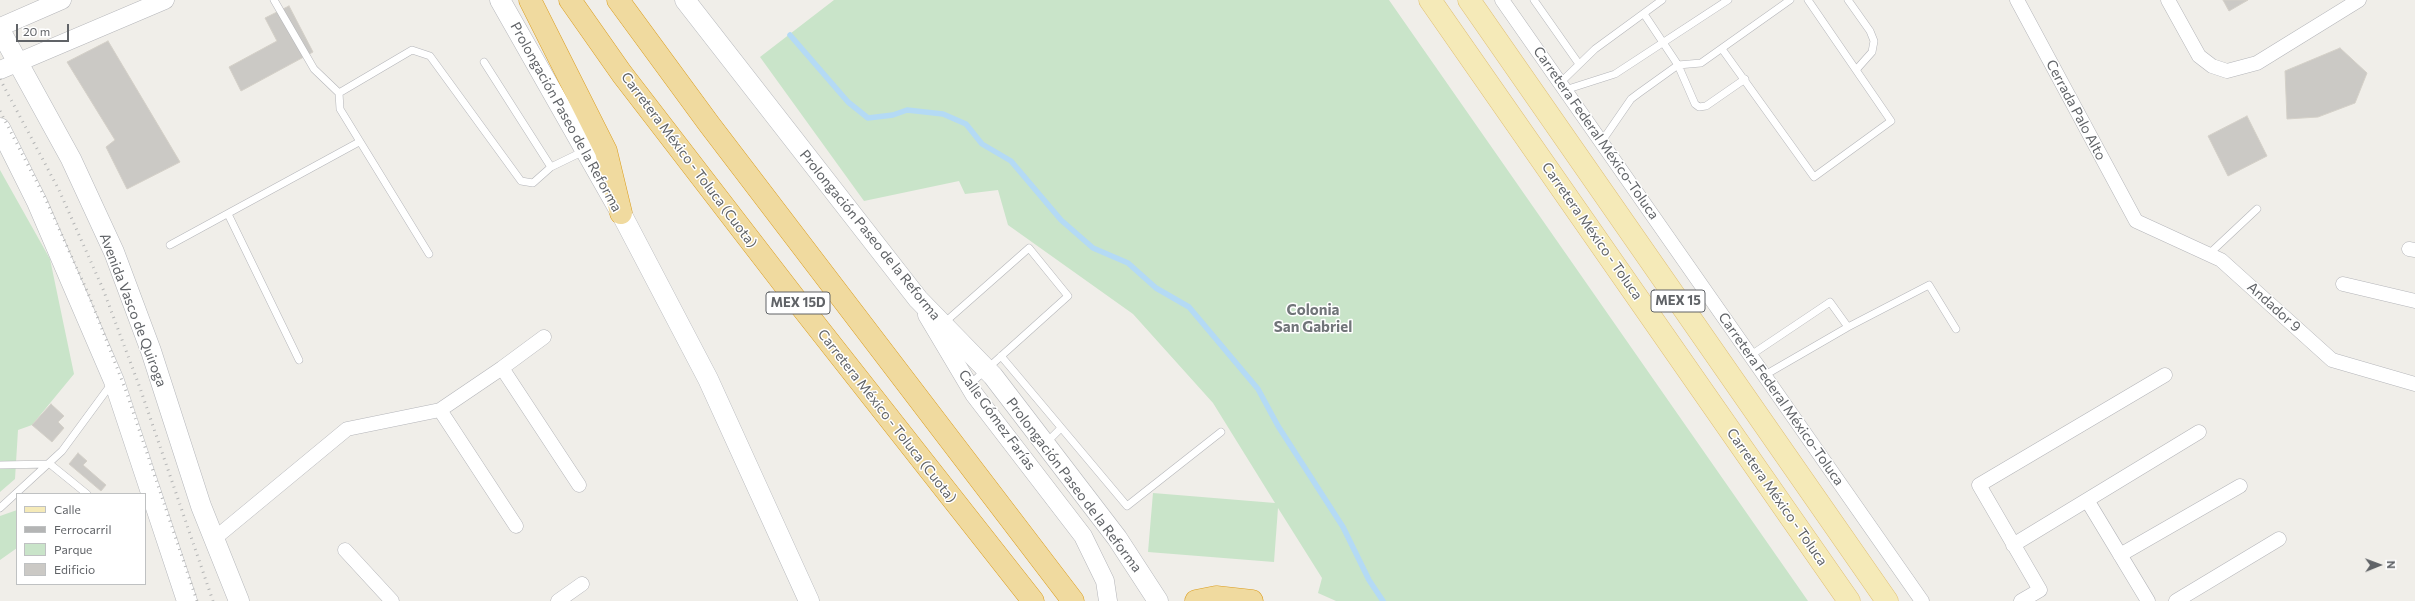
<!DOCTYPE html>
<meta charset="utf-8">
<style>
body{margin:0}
#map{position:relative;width:2415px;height:601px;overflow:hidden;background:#f0eee9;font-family:Commissioner,sans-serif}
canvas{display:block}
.legend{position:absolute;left:16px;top:493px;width:130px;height:92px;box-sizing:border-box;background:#fff;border:1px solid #bfc1c2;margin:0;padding:5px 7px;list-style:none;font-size:12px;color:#606367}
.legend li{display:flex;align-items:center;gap:8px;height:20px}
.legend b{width:20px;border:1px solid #bfc1c2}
.north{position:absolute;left:2359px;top:545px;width:40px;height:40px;-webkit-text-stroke:3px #fff;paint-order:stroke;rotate:89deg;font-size:11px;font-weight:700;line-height:16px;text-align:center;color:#606367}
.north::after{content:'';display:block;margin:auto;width:14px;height:18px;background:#606367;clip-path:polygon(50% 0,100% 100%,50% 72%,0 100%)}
.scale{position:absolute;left:16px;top:24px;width:53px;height:18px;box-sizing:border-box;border:2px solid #606367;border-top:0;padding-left:5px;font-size:12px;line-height:14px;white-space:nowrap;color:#606367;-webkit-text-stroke:3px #fff;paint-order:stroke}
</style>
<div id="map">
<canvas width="2415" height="601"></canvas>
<ul class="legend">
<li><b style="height:5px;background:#f5eab8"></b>Calle</li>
<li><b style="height:5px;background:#b4b5b5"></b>Ferrocarril</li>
<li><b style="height:11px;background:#c9e4c9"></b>Parque</li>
<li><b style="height:11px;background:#cbc9c5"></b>Edificio</li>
</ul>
<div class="north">N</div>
<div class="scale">20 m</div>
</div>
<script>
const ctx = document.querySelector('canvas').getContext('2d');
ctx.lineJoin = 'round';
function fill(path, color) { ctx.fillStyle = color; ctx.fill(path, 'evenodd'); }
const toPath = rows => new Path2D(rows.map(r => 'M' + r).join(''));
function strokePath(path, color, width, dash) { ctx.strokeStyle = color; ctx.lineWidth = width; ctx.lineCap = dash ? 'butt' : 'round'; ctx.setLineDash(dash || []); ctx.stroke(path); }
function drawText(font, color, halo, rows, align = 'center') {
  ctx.font = font + ' Commissioner,sans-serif'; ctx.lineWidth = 3; ctx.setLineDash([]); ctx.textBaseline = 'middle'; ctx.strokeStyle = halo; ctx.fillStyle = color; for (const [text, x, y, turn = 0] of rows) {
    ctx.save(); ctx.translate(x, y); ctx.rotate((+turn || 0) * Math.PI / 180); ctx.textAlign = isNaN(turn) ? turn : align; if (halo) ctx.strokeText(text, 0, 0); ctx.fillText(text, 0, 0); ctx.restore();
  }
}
fill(toPath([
 [834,0,1389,0,1808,601,1336,601,1318,593,1322,578,1278,508,1274,562,1148,552,1153,493,1275,503,1213,403,1133,314,1008,225,998,190,965,194,959,181,864,201,760,57],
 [0,170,50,259,74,374,32,425,18,430,15,479,0,492],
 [17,510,17,548,0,560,0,516]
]), '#c9e4c9');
strokePath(toPath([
 [790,35,848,102,868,118,893,115,907,110,943,114,966,124,982,144,1011,161,1061,220,1093,248,1128,263,1156,288,1189,307,1258,389,1278,426,1343,527,1369,580,1383,601]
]), '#b4daf5', 5.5);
const building = toPath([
 [2223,0,2248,0,2229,11,2223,0],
 [289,6,313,52,241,91,229,67,277,41,265,18,289,6],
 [108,41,180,162,127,189,106,147,115,140,67,62,108,41],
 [2340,48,2367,73,2355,103,2318,117,2287,119,2285,71,2340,48],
 [2247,116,2267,156,2228,176,2208,136,2247,116],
 [51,404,64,416,58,422,64,428,52,442,32,425,51,404],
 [78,453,87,461,83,465,106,485,101,491,69,464,78,453]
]);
fill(building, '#cbc9c5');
strokePath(building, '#d4d0c8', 1);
const service = toPath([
 [274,0,314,69,339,93],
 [1534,0,1579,64],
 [1848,0,1870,31,1874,41,1872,52,1856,70],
 [1644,14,1678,65,1695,104,1699,107,1706,106,1745,79],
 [1722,49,1814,177,1891,121,1808,0],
 [484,62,551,167],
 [1560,83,1595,49,1662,0],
 [1565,90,1615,74,1728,0],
 [1602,141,1631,99,1639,93,1678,65,1701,63,1790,0],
 [228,214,299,360],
 [170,245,359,142],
 [429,254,340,109,339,93,412,50,430,56,521,181,533,183,551,167,584,151],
 [2209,254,2257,209],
 [944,323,1029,248,1068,296,969,385],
 [1751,355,1830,302,1848,327],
 [1001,356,1127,506,1221,432],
 [1765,375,1848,327,1929,285,1956,329],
 [1046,443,1061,428],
 [0,465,50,464,87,494],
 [0,508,62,451,112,383]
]);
const minor = toPath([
 [1502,0,1922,601],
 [2017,0,2136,221,2221,260,2332,360,2415,384],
 [2168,0,2199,56,2212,66,2227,71,2257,63,2359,0],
 [2409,249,2415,250],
 [2343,284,2415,301],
 [502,368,579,485],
 [440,410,516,526],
 [2087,500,2148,601],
 [214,539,347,429,440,410,502,368,544,337],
 [2013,545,2199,432],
 [345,550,392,601],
 [2120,555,2240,486],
 [558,601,582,584],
 [2021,601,2040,590,1979,485,2165,375],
 [2176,601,2279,539]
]);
const tertiary = toPath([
 [0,27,62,0],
 [0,70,165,0],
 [927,315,974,394,1083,536,1105,581,1108,601]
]);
const secondary = toPath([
 [500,0,621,213,708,379,809,601],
 [685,0,918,299,993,376,1117,538,1158,601],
 [0,30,71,159,114,252,151,351,201,506,239,601],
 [0,128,37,202,114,381,187,601]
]);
const primary = toPath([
 [1430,0,1849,601],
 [1469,0,1887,601]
]);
const motorway = toPath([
 [530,0,606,151,621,213],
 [570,0,622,74,800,305,1033,601],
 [618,0,709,124,1073,601],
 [1196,601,1216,597,1252,601]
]);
strokePath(service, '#b4b5b9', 8);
strokePath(minor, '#b4b5b9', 15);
strokePath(tertiary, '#b4b5b9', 19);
strokePath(secondary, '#b5b7bb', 21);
strokePath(primary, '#e1bf71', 23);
strokePath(motorway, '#db9d1e', 23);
strokePath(service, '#fff', 7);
strokePath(minor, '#fff', 14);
strokePath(tertiary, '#fff', 18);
strokePath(secondary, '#fff', 20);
strokePath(primary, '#f5eab8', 22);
strokePath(motorway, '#f0da9f', 22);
strokePath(toPath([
 [0,79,59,190,103,289,140,388,213,601],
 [0,111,46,200,88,293,126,391,197,601]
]), '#b4b5b5', 3, [1, 5]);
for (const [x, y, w] of [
 [1678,301,54],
 [798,303,64]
]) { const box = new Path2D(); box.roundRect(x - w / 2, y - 11, w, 22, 3); ctx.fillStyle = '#fff'; ctx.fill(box); strokePath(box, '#606367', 1); }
drawText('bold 13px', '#606367', null, [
 ["MEX 15",1678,301],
 ["MEX 15D",798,303]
]);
drawText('14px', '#606367', '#fff', [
 ["Cerrada Palo Alto",2076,110,62],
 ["Prolongación Paseo de la Reforma",566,117,61],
 ["Carretera Federal México-Toluca",1596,133,55],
 ["Carretera México - Toluca (Cuota)",689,160,53],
 ["Carretera México - Toluca",1592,231,55],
 ["Prolongación Paseo de la Reforma",870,235,51],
 ["Andador 9",2274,307,42],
 ["Avenida Vasco de Quiroga",133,310,69],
 ["Carretera Federal México-Toluca",1781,399,55],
 ["Carretera México - Toluca (Cuota)",887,416,52],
 ["Calle Gómez Farías",997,420,54],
 ["Prolongación Paseo de la Reforma",1074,485,53],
 ["Carretera México - Toluca",1777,497,55]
]);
drawText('bold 15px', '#717579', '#fff', [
 ["Colonia",1313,310],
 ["San Gabriel",1313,327]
]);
</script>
